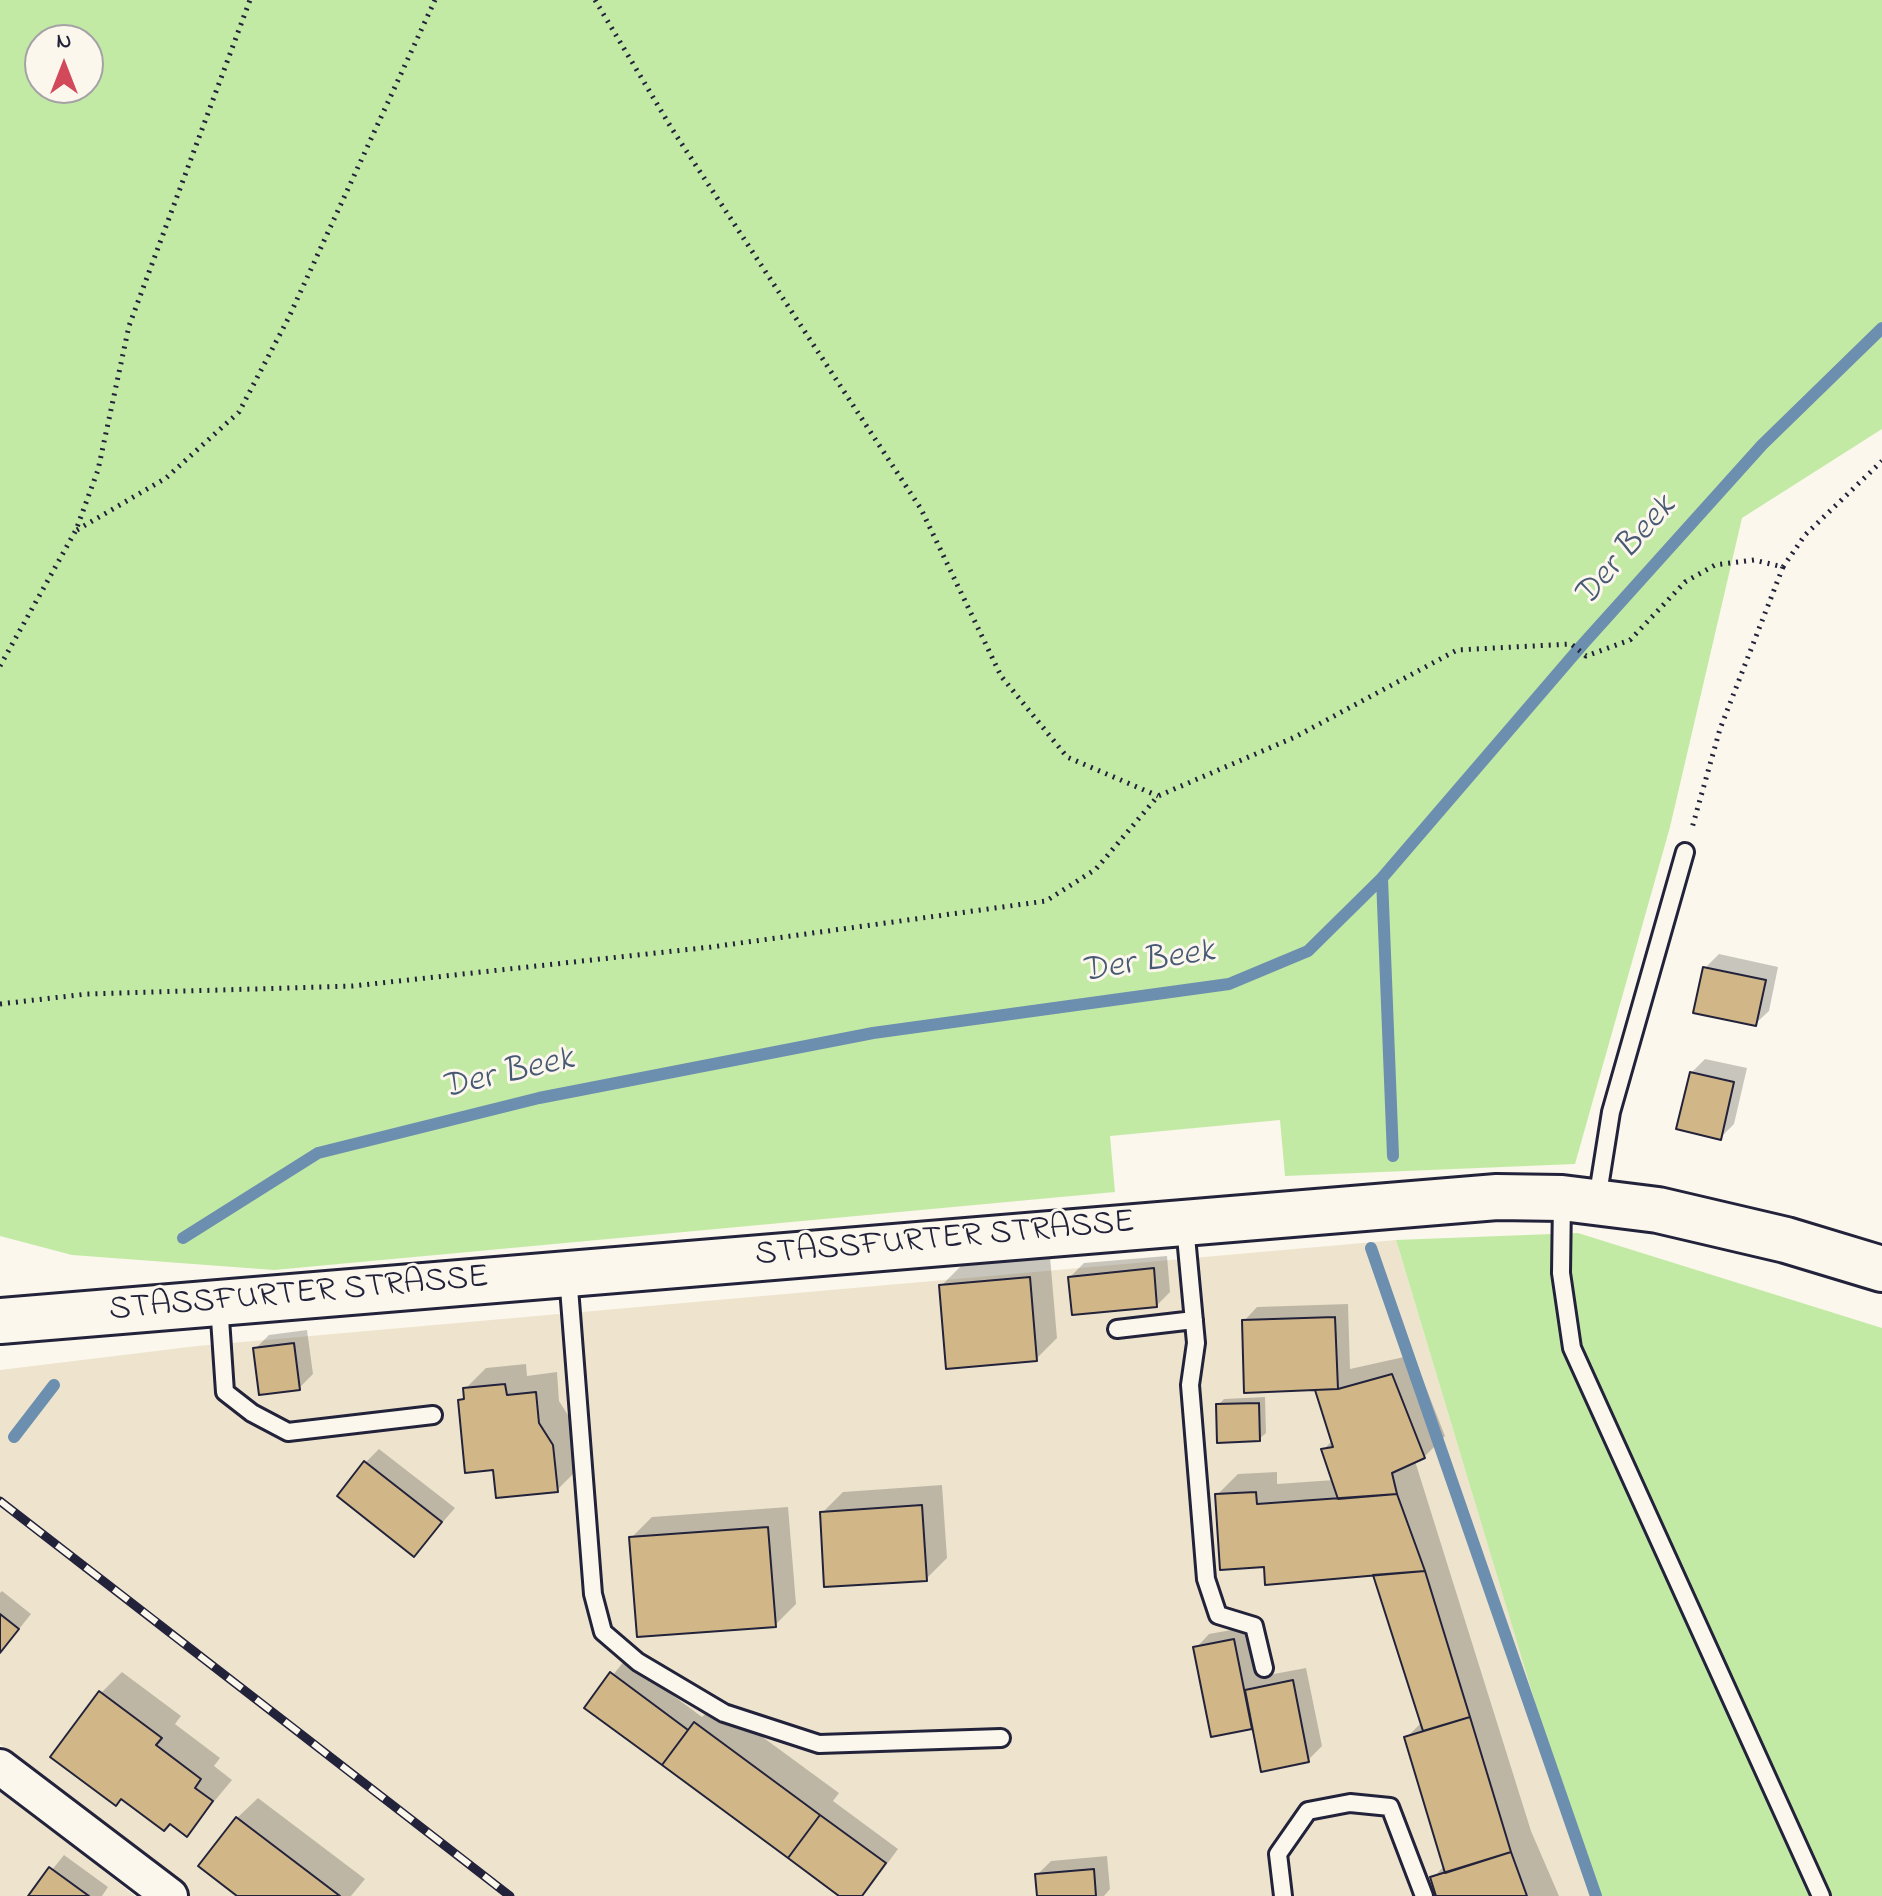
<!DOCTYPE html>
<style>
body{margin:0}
#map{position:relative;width:1882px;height:1896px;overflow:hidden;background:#fbf7ec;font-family:"Indie Flower",sans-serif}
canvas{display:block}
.north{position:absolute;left:24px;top:24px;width:80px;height:80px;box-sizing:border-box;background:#fbf7ec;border:2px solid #a4a2a5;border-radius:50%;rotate:0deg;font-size:22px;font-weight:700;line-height:32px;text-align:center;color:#22223b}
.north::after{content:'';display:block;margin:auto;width:28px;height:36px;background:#d1495b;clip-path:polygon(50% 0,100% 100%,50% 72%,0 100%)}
</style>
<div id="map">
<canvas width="1882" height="1896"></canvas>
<div class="north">N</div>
</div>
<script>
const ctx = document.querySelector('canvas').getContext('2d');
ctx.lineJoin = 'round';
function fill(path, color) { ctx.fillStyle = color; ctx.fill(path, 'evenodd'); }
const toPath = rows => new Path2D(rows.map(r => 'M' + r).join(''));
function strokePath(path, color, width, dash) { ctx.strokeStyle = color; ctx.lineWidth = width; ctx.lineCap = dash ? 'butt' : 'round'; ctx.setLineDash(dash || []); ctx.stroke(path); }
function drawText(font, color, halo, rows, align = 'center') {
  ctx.font = font + ' "Indie Flower",sans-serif'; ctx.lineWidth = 6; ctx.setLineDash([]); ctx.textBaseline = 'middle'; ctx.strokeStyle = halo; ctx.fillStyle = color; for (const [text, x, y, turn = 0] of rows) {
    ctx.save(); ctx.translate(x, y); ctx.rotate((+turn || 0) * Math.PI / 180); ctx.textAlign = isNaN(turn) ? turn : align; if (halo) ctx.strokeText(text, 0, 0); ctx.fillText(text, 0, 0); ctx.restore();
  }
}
fill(toPath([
 [1396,1240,1589,1882,1596,1896,180,1896,0,1744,0,1370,197,1346],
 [0,1787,135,1896,0,1896]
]), '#eee4ce');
fill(toPath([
 [0,0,1882,0,1882,429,1742,518,1670,827,1575,1164,1285,1176,1280,1120,1110,1136,1115,1192,274,1270,72,1255,0,1236],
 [88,40,88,88,40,88,40,40],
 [1578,1233,1882,1328,1882,1896,1596,1896,1589,1882,1396,1240]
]), '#c3eaa5');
fill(toPath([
 [1719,954,1778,967,1769,1011,1755,1024,1705,968],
 [1705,1059,1747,1068,1734,1124,1720,1138,1691,1073],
 [1167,1256,1170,1292,1157,1305,1070,1277,1084,1263],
 [1050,1257,1057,1338,1036,1359,941,1286,962,1265],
 [1348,1304,1350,1369,1413,1355,1445,1436,1424,1457,1415,1461,1531,1831,1559,1896,1438,1896,1433,1878,1445,1865,1406,1738,1422,1722,1375,1573,1266,1565,1217,1495,1238,1474,1277,1472,1277,1484,1334,1480,1323,1450,1333,1440,1316,1388,1244,1321,1257,1307],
 [307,1330,313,1374,299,1388,255,1349,269,1335],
 [526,1364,527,1376,557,1372,559,1401,573,1423,578,1469,557,1490,495,1468,460,1401,466,1395,465,1389,486,1368],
 [1265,1397,1266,1433,1259,1439,1218,1405,1224,1399],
 [379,1449,455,1508,414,1555,366,1462],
 [942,1485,947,1558,926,1579,822,1513,843,1492],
 [788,1507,796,1604,775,1625,631,1538,652,1517],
 [2,1591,31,1614,0,1653,0,1593],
 [1248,1627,1258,1677,1306,1668,1322,1746,1308,1760,1254,1726,1213,1735,1196,1648,1209,1634],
 [625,1660,702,1717,716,1703,839,1793,833,1801,898,1849,867,1891,862,1896,842,1896,587,1707],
 [122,1672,181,1716,175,1724,220,1758,214,1766,232,1780,187,1834,101,1693],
 [258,1798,365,1879,351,1896,241,1896,237,1818],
 [64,1855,108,1887,102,1896,31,1896],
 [1107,1856,1110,1889,1104,1896,1039,1896,1037,1875,1051,1861]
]), '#0003');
strokePath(toPath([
 [1382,878,1393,1156],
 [183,1238,318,1153,539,1098,873,1033,1229,984,1308,951,1382,878,1583,644,1762,445,1882,328],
 [1371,1248,1596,1896],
 [14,1437,54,1385]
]), '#6c8faf', 12);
const building = toPath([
 [1703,967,1766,980,1756,1026,1693,1013,1703,967],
 [1690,1072,1734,1082,1721,1140,1676,1129,1690,1072],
 [1154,1268,1157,1307,1072,1315,1068,1277,1154,1268],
 [1030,1277,1037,1361,946,1369,939,1285,1030,1277],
 [1335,1317,1338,1389,1244,1393,1242,1320,1335,1317],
 [294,1343,300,1390,259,1395,253,1348,294,1343],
 [1392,1374,1425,1458,1392,1473,1397,1494,1338,1499,1321,1449,1333,1447,1315,1390,1338,1389,1392,1374],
 [505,1384,507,1395,536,1392,539,1423,553,1445,558,1492,496,1498,493,1470,465,1473,458,1400,464,1399,463,1388,505,1384],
 [1259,1403,1260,1441,1217,1443,1216,1404,1259,1403],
 [364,1461,442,1522,414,1557,337,1496,364,1461],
 [1256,1492,1257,1504,1397,1494,1425,1571,1265,1585,1264,1567,1220,1570,1215,1494,1256,1492],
 [922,1505,927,1581,824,1587,820,1512,922,1505],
 [768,1527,776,1627,637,1637,629,1537,768,1527],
 [1425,1571,1470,1717,1423,1731,1373,1575,1425,1571],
 [0,1614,19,1629,0,1653,0,1614],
 [1234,1639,1252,1729,1211,1737,1193,1647,1234,1639],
 [610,1672,688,1730,662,1765,584,1708,610,1672],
 [1293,1680,1309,1762,1261,1772,1245,1690,1293,1680],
 [99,1691,162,1738,156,1745,201,1779,195,1788,213,1801,187,1837,170,1824,164,1831,121,1799,116,1806,50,1757,99,1691],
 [1470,1717,1511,1852,1445,1873,1404,1737,1470,1717],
 [694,1722,820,1815,788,1858,662,1765,694,1722],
 [820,1815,886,1863,862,1896,839,1896,788,1858,820,1815],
 [236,1817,340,1896,237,1896,198,1866,236,1817],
 [1511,1852,1527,1896,1436,1896,1430,1877,1511,1852],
 [49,1867,89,1896,28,1896,49,1867],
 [1094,1869,1096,1896,1037,1896,1035,1874,1094,1869]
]);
fill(building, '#d1b787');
strokePath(building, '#22223b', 2);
const service = toPath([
 [1562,1200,1561,1273,1572,1348,1821,1896],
 [1597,1200,1611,1112,1685,852],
 [1185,1226,1196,1343,1190,1385,1206,1579,1218,1615,1254,1626,1264,1668],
 [568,1275,593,1594,603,1632,638,1662,724,1713,819,1744,1001,1738],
 [219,1304,225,1392,252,1413,288,1432,433,1415],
 [1117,1329,1194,1320],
 [1283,1896,1278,1854,1308,1811,1350,1803,1390,1807,1424,1896]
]);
const minor = toPath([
 [0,1767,170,1896]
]);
const secondary = toPath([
 [0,1321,1497,1197,1562,1198,1658,1210,1786,1240,1882,1269]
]);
strokePath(service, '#22223b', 22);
strokePath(minor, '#22223b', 40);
strokePath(secondary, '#22223b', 50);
strokePath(toPath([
 [595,0,672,129,921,509,1001,676,1067,757,1158,796],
 [77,530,166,478,239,412,288,319,435,0],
 [1783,567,1805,535,1882,461],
 [0,666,76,530,98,470,129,326,250,0],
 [0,1004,87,994,353,986,711,947,1046,901,1096,869,1158,796,1295,737,1457,650,1571,644,1586,656,1630,640,1685,582,1715,565,1754,560,1783,567,1720,729,1692,828]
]), '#22223b', 5, [2, 6]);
strokePath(service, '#fbf7ec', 16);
strokePath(minor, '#fbf7ec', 34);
strokePath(secondary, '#fbf7ec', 44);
const rail = toPath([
 [0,1501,510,1896]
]);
strokePath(rail, '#22223b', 9);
strokePath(rail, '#fbf7ec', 6, [18]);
drawText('34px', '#22223b', '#fbf7ec', [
 ["STASSFURTER STRASSE",945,1241,-5],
 ["STASSFURTER STRASSE",299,1296,-5]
]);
drawText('italic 36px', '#475975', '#fbf7ec', [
 ["Der Beek",1627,553,-49],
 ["Der Beek",1148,964,-9],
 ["Der Beek",508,1076,-13]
]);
</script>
